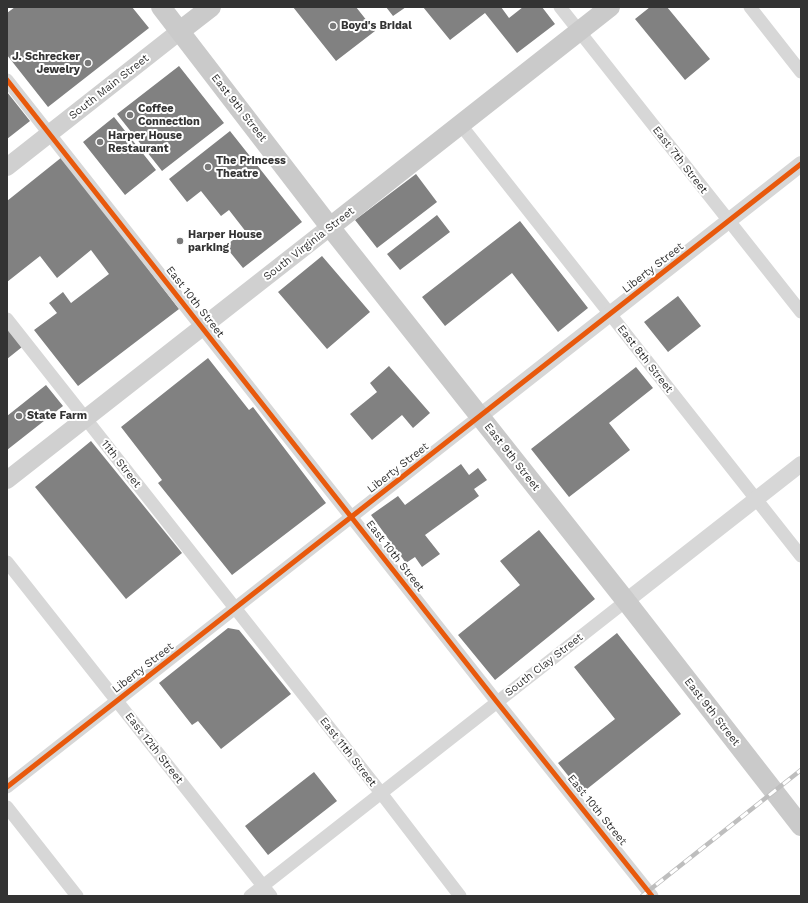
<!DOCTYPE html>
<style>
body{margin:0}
#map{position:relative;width:808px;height:903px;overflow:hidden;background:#fff;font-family:"Work Sans",sans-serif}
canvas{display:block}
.frame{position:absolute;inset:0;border:8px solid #333;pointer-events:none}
</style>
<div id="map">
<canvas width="808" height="903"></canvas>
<div class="frame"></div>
</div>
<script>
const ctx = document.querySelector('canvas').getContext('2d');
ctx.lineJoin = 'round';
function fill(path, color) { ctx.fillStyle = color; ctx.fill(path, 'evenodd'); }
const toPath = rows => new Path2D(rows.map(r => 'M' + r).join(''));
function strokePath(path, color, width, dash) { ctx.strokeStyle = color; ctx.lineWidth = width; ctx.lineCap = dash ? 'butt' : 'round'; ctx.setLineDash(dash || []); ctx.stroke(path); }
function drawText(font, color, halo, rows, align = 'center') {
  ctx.font = font + ' "Work Sans",sans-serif'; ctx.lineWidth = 4; ctx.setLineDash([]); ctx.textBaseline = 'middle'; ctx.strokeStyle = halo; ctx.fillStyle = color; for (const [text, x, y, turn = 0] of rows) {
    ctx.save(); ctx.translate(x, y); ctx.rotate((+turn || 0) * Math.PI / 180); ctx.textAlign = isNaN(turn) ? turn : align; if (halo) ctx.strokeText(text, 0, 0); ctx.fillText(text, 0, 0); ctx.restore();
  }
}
fill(toPath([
 [15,7,132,7,149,28,48,107,7,55,7,13],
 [293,7,356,7,375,31,336,61],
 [386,7,406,7,393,16],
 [423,7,501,7,509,18,523,7,542,7,555,24,517,53,485,13,450,40],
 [650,7,667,7,710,59,685,80,635,19],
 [179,66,224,123,162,171,117,114],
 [7,92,30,121,7,139],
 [114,117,156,170,125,195,83,142],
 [230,131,302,222,243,268,225,246,241,234,246,240,250,237,229,210,221,216,201,191,187,202,169,179],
 [62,157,179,309,78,386,34,330,57,313,49,303,63,292,71,303,109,274,91,250,57,278,40,256,7,282,7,201],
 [416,174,437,202,377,248,355,220],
 [437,215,450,232,400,270,387,254],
 [520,221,588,308,558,332,512,273,445,326,422,297],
 [322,256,370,312,327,349,278,292],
 [678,296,701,326,668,352,644,322],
 [7,328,22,347,7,359],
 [208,358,249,410,253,407,326,503,232,575,158,483,162,480,121,427],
 [389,366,430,413,413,428,402,415,372,440,350,414,377,392,370,383],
 [636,367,653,388,609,423,630,450,569,497,531,449],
 [46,385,63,406,7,450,7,416],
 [91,441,182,553,126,599,35,487],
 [461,464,469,475,478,468,487,480,474,489,479,496,425,535,440,554,422,567,415,557,406,563,371,515,398,496,405,505],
 [539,530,595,599,495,680,458,635,520,585,500,561],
 [228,628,239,630,291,694,221,749,198,721,192,725,159,683],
 [617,633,681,714,582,793,558,763,615,719,574,667],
 [314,772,337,801,268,855,245,826]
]), '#818181');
strokePath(toPath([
 [560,7,801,312],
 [750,7,801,72],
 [7,80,497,702,652,896],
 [460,124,801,556],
 [7,319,381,793,460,896],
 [7,562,271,896],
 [7,787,480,416],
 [7,807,77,896],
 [250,896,626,601]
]), '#d7d7d7', 13);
strokePath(toPath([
 [480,416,801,164],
 [626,601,801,464]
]), '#d7d7d7', 16);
strokePath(toPath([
 [7,167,180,31],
 [7,480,330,227]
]), '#d0d0d0', 18);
strokePath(toPath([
 [161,7,330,227,626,601,801,826],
 [180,31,211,7],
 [330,227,610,7]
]), '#cacaca', 20);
const rail = toPath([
 [642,896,801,770]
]);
strokePath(rail, '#bebebe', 4.5);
strokePath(rail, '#fff', 3, [9]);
strokePath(toPath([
 [7,80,497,702,652,896],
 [7,787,801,164]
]), '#e8590c', 5);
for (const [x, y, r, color] of [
 [333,26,4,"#7a7a7a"],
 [88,63,4,"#7a7a7a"],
 [130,115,4,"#7a7a7a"],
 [100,142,4,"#7a7a7a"],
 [208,167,4,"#7a7a7a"],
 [180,241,4,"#7a7a7a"],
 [19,416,4,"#7a7a7a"]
]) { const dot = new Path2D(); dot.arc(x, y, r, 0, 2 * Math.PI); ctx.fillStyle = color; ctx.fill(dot); strokePath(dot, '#fff', 1.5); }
drawText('bold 11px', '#333', '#fff', [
 ["Boyd's Bridal",341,26],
 ["J. Schrecker",80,57,"right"],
 ["Jewelry",80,70,"right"],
 ["Coffee",138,109],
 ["Connection",138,122],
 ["Harper House",108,136],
 ["Restaurant",108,149],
 ["The Princess",216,161],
 ["Theatre",216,174],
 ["Harper House",188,235],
 ["parking",188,248],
 ["State Farm",27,416]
], 'left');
drawText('11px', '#333', '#fff', [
 ["South Main Street",109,87,-38],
 ["East 9th Street",239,108,52],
 ["East 7th Street",680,160,52],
 ["South Virginia Street",309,244,-38],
 ["Liberty Street",653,268,-38],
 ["East 10th Street",195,302,52],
 ["East 8th Street",645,359,52],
 ["East 9th Street",512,457,52],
 ["11th Street",121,464,52],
 ["Liberty Street",398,468,-38],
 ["East 10th Street",395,556,52],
 ["South Clay Street",544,665,-38],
 ["Liberty Street",143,668,-38],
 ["East 9th Street",712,712,52],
 ["East 12th Street",154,748,52],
 ["East 11th Street",348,752,52],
 ["East 10th Street",597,810,51]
]);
</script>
